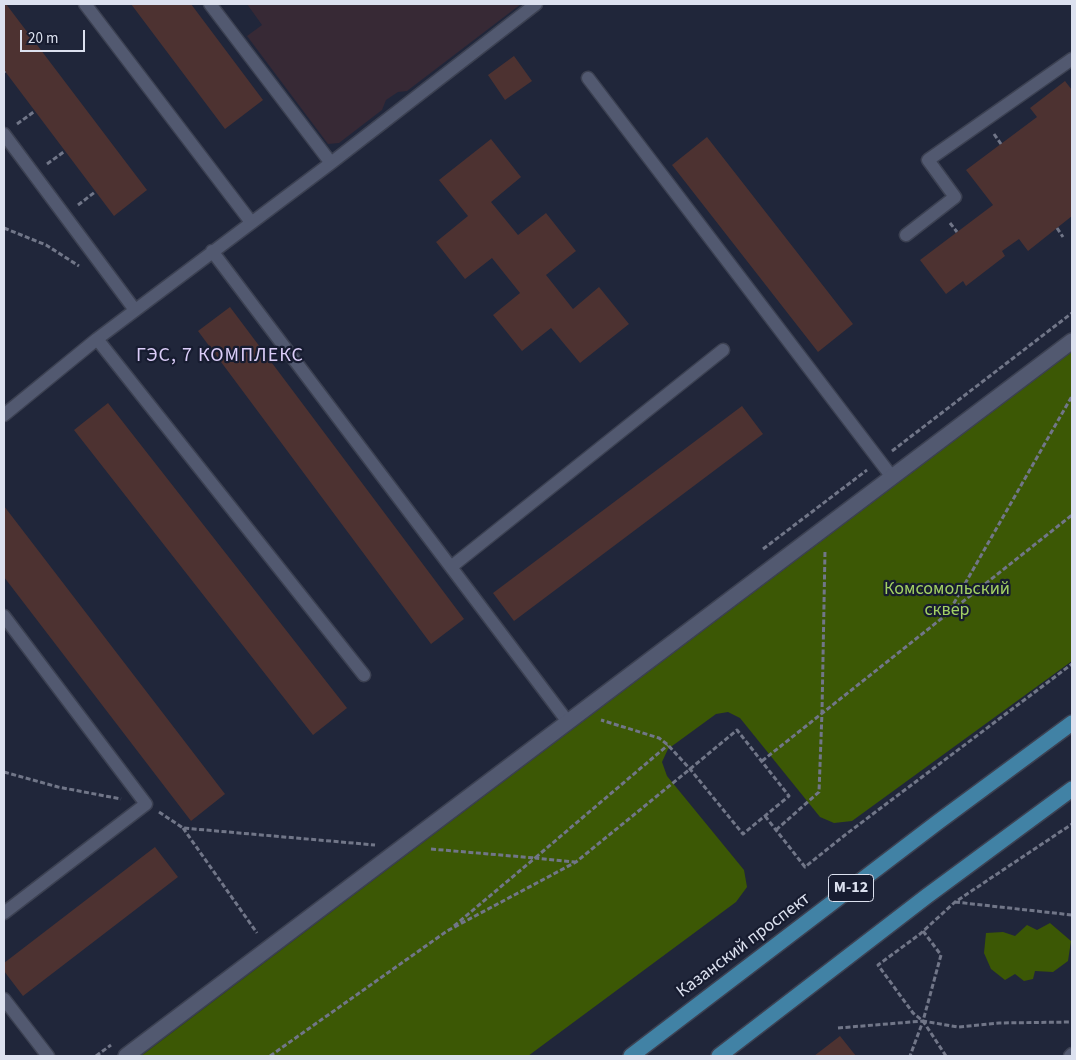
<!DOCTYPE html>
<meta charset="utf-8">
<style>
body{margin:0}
#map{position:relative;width:1076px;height:1060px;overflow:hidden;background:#20263a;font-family:"Source Sans 3",sans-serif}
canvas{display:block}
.frame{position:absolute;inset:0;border:5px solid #dce1ef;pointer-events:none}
.scale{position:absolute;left:20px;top:30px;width:65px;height:22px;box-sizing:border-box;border:2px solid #dce1ef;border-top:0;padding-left:6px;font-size:15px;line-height:18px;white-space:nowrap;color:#dce1ef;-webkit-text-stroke:4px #171c30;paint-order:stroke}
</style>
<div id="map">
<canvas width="1076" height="1060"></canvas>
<div class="frame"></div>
<div class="scale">20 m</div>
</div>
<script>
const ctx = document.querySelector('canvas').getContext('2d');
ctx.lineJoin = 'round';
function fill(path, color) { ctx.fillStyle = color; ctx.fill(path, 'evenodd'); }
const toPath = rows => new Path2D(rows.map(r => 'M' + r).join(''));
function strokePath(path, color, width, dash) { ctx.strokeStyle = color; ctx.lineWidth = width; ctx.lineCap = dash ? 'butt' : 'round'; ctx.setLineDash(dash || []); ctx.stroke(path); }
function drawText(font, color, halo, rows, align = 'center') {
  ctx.font = font + ' "Source Sans 3",sans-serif'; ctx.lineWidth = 4.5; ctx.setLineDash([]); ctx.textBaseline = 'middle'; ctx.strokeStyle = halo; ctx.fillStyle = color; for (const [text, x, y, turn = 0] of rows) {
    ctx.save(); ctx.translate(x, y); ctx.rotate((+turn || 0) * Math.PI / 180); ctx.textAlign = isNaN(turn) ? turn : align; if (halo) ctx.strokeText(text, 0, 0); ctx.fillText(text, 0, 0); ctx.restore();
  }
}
fill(toPath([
 [247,4,521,4,407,91,398,92,386,100,382,110,339,143,328,144,247,36,262,25]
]), '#372935');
fill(toPath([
 [1072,351,1072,661,852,821,834,823,820,817,740,718,728,712,716,714,668,749,662,762,667,776,744,870,747,887,736,902,528,1056,141,1056],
 [1050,923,1071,941,1068,961,1053,972,1035,971,1033,979,1024,981,1015,974,1005,980,991,969,984,953,986,933,1003,932,1015,936,1027,925,1037,930]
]), '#3c5805');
fill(toPath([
 [4,4,6,4,147,190,114,216,4,70],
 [131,4,191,4,263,100,225,129],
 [514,56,532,81,505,100,488,75],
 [1065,81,1072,90,1072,216,1028,251,1019,239,1002,251,1005,256,966,286,963,281,946,294,920,260,993,205,966,170,1037,117,1030,108],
 [707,137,853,324,818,352,672,165],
 [491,139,521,177,491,202,518,235,546,213,576,251,546,275,573,309,599,287,629,324,580,363,551,328,522,351,493,315,520,293,492,258,465,279,436,242,468,216,439,180],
 [230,307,464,619,431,644,198,331],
 [108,403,347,708,313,735,74,430],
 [742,406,763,434,514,621,493,593],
 [4,506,225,794,191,821,4,577],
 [155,847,178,877,23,996,4,971,4,963],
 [840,1036,856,1056,814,1056]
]), '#4d3231');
const service = toPath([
 [85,4,251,222],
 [210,4,331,163],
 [588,78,892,477],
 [4,134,135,310],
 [906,235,955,197,928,160,1072,59],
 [212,251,568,722],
 [97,339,364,675],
 [4,415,97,339,331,163,536,4],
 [451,567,723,350],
 [4,616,146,804,4,913],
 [4,999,48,1056],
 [1070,1056,1072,1054]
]);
const minor = toPath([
 [126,1056,1072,341]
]);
const primary = toPath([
 [631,1056,938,822,1072,723],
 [719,1056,927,896,1072,789]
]);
strokePath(service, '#3c4152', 15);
strokePath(minor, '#3c4152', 18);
strokePath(primary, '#3c4152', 18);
strokePath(toPath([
 [4,72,5,71],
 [17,124,35,111],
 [994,134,1001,144],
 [47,164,65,151],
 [78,205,95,192],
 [950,223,957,232],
 [4,228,46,245,79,266],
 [1057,228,1063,237],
 [892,451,1072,313],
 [763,549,867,470],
 [950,610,1072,396],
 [762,761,1072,515],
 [4,772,58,787,121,799],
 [159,812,183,828,375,845],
 [765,816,805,867,845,835,1072,664],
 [183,828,257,933],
 [776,830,819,792,822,712,825,550],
 [431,849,535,858,668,745],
 [955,902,1072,915],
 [454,926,535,858,575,862],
 [923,931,941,955,923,1021,958,1027,999,1023,1072,1022],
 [838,1028,923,1021,910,1056],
 [96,1056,111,1045],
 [270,1056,447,931,576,862,690,769,737,730,789,796,743,834,690,769,668,745,659,738,601,720],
 [946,1056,923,1021,913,1013,878,965,920,934,955,902,1072,824]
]), '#717688', 3, [5, 2.5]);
strokePath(service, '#525970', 12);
strokePath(minor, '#525970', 15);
strokePath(primary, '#4182a5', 15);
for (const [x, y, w] of [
 [851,888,45]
]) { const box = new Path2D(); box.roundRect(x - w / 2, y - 13.5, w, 27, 4); ctx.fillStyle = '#171c30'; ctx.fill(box); strokePath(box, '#dce1ef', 1); }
drawText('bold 16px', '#dce1ef', null, [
 ["М-12",851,888]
]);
drawText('18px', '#a3d165', '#171c30', [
 ["Комсомольский",947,590],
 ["сквер",947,611]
]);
drawText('18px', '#dce1ef', '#171c30', [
 ["Казанский проспект",744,946,-37]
]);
ctx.letterSpacing = '1px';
drawText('20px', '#dccef9', '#171c30', [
 ["ГЭС, 7 КОМПЛЕКС",220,357]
]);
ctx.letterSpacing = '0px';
</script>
